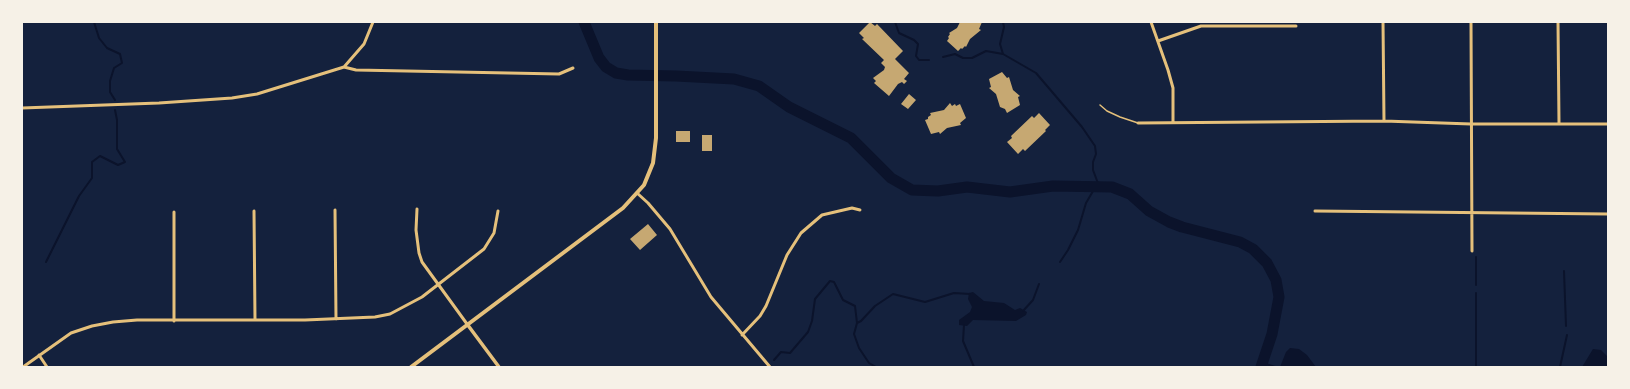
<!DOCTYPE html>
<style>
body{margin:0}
#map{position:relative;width:1630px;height:389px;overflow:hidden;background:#14213d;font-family:Ubuntu,sans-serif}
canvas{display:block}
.frame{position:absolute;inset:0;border:23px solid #f6f1e7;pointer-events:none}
</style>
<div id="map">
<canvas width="1630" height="389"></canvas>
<div class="frame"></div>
</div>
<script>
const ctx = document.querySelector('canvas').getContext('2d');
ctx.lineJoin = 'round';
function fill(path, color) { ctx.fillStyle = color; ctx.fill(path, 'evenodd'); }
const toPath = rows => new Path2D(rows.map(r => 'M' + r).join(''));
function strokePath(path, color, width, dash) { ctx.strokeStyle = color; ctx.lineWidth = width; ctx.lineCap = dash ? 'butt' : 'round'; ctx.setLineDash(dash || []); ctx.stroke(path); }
fill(toPath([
 [973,292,984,301,1004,303,1015,310,1020,308,1027,312,1026,315,1016,321,973,320,967,326,959,325,959,320,970,312,972,307,968,299,969,293],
 [1290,348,1299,349,1307,355,1316,367,1280,367,1286,352],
 [1593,349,1601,350,1607,356,1608,367,1582,367]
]), '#0b132b');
strokePath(toPath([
 [94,22,99,38,107,48,120,54,122,63,114,68,110,81,110,92,115,100],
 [895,22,899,33,914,40,918,44,916,56,919,60,929,60],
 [1003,22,1004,27,1000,44,1003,54,1036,73,1082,127,1095,146,1096,154,1093,162,1093,170,1099,186],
 [943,57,955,54,963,58,972,58,986,51,1003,54],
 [1476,257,1476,285],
 [46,262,79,196,92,178,92,162,100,156,118,165,125,162,117,149,117,120,115,110],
 [1060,262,1068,250,1078,230,1086,203,1096,186],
 [1564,271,1566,326],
 [1023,311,1033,300,1039,284],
 [857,323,861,321,875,306,893,294,925,302,954,293,970,294],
 [964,325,963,341,974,367],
 [774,360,781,352,790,353,808,332,812,321,815,299,830,281,834,282,843,300,855,306,857,323,854,334,859,348,869,363,876,367],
 [1263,363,1275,367],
 [1476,367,1476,293],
 [1560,367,1567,335]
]), '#0b132b', 2);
strokePath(toPath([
 [584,22,599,58,606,67,616,73,628,75,676,76,734,79,759,86,789,107,851,138,891,178,912,190,938,191,967,187,1010,192,1053,186,1112,187,1130,194,1149,211,1169,222,1182,227,1240,242,1253,249,1267,263,1276,280,1279,297,1272,334,1261,367]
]), '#0b132b', 11);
fill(toPath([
 [870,22,875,26,877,24,903,51,895,59,909,73,904,79,907,81,904,84,902,82,898,84,889,96,874,83,876,81,873,78,884,70,885,67,881,63,884,60,862,39,864,38,859,33],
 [960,22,982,22,979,29,981,30,970,39,966,47,965,46,962,49,961,48,958,51,947,41,949,38,948,37,950,34,949,33,957,28],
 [1002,72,1007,78,1009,77,1013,90,1020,96,1018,97,1020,105,1007,113,1005,109,1000,107,996,94,989,88,991,87,989,79],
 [909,94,916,100,908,109,901,104],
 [950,103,952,106,955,104,956,106,960,104,966,118,960,123,961,125,947,128,940,134,939,132,931,134,925,120,928,119,928,117,931,115,930,113,944,110],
 [1039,113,1050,125,1045,130,1046,131,1025,151,1023,149,1018,154,1007,142,1012,138,1011,136,1032,116,1034,118],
 [676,131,690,131,690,142,676,142],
 [702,135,712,135,712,151,702,151],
 [648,224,657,235,640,250,630,239]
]), '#c6a872');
strokePath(toPath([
 [1100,105,1107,111,1120,117,1138,123]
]), '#e5c07b', 1.5);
strokePath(toPath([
 [1151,22,1168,70,1173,88,1173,122],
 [1383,22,1384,121],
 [1471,22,1472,251],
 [1558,22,1559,123],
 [1158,41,1201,26,1296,26],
 [344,67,356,70,559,74,573,68],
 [22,108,159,103,232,98,257,94,344,67,364,44,373,22],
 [1138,123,1384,121,1471,124,1608,124],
 [637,193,648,203,670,229,711,297,770,367],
 [417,209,416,230,419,253,422,262,467,324],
 [335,210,336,319],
 [254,211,255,320],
 [1315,211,1608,214],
 [174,212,174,321],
 [742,335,760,316,766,306,787,255,801,233,822,215,852,208,860,210],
 [39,355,47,367],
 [23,367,71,333,92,326,113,322,137,320,305,320,375,317,390,314,422,297,484,249,494,233,498,211]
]), '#e5c07b', 3);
strokePath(toPath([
 [467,324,499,367]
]), '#e5c07b', 3.5);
strokePath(toPath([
 [411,367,623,208,644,185,653,163,656,138,656,22]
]), '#e5c07b', 4);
</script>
